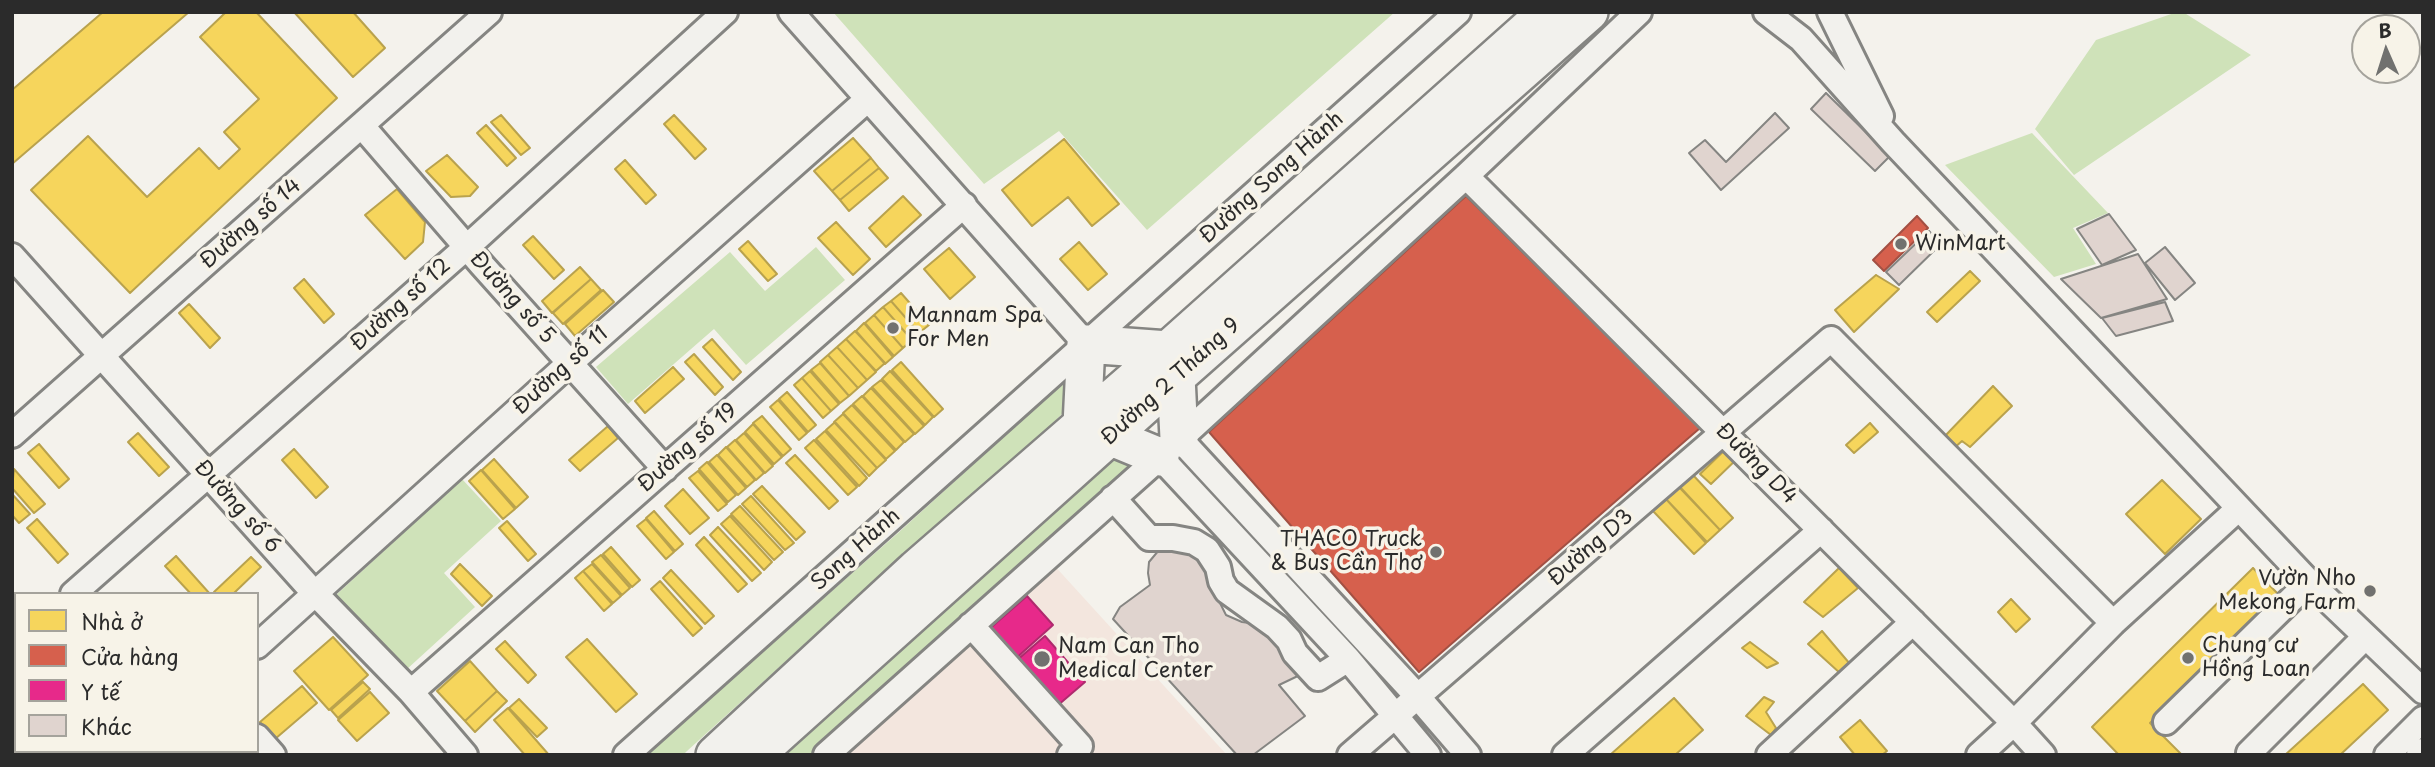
<!DOCTYPE html>
<meta charset="utf-8">
<style>
body{margin:0}
#map{position:relative;width:2435px;height:767px;overflow:hidden;background:#f4f2ec;font-family:"Playpen Sans",sans-serif}
canvas{display:block}
.frame{position:absolute;inset:0;border:14px solid #2b2b2b;pointer-events:none}
.legend{position:absolute;left:14px;top:592px;width:245px;height:161px;box-sizing:border-box;background:#f7f3e8;border:2px solid #a5a39c;margin:0;padding:9px 12px;list-style:none;font-size:21px;color:#2b2b2b}
.legend li{display:flex;align-items:center;gap:14px;height:35px}
.legend b{width:35px;border:2px solid #a5a39c}
.north{position:absolute;left:2351px;top:14px;width:70px;height:70px;box-sizing:border-box;background:#f7f3e8;border:2px solid #a5a39c;border-radius:50%;rotate:357deg;font-size:19px;font-weight:700;line-height:28px;text-align:center;color:#2b2b2b}
.north::after{content:'';display:block;margin:auto;width:24px;height:32px;background:#71716f;clip-path:polygon(50% 0,100% 100%,50% 72%,0 100%)}
</style>
<div id="map">
<canvas width="2435" height="767"></canvas>
<div class="frame"></div>
<ul class="legend">
<li><b style="height:19px;background:#f6d55c"></b>Nhà ở</li>
<li><b style="height:19px;background:#d6604d"></b>Cửa hàng</li>
<li><b style="height:19px;background:#e7298a"></b>Y tế</li>
<li><b style="height:19px;background:#e0d4cf"></b>Khác</li>
</ul>
<div class="north">B</div>
</div>
<script>
const ctx = document.querySelector('canvas').getContext('2d');
ctx.lineJoin = 'round';
function fill(path, color) { ctx.fillStyle = color; ctx.fill(path, 'evenodd'); }
const toPath = rows => new Path2D(rows.map(r => 'M' + r).join(''));
function strokePath(path, color, width, dash) { ctx.strokeStyle = color; ctx.lineWidth = width; ctx.lineCap = dash ? 'butt' : 'round'; ctx.setLineDash(dash || []); ctx.stroke(path); }
function drawText(font, color, halo, rows, align = 'center') {
  ctx.font = font + ' "Playpen Sans",sans-serif'; ctx.lineWidth = 7; ctx.setLineDash([]); ctx.textBaseline = 'middle'; ctx.strokeStyle = halo; ctx.fillStyle = color; for (const [text, x, y, turn = 0] of rows) {
    ctx.save(); ctx.translate(x, y); ctx.rotate((+turn || 0) * Math.PI / 180); ctx.textAlign = isNaN(turn) ? turn : align; if (halo) ctx.strokeText(text, 0, 0); ctx.fillText(text, 0, 0); ctx.restore();
  }
}
fill(toPath([
 [1052,563,1227,755,837,755]
]), '#f3e6de');
fill(toPath([
 [833,12,1395,12,1147,230,1059,131,984,184],
 [2177,12,2183,12,2251,55,2074,175,2035,129,2096,40],
 [2032,133,2108,213,2073,228,2096,264,2054,277,1945,165],
 [816,247,845,280,746,365,714,329,628,404,596,367,730,252,765,291],
 [1064,382,1068,397,1062,414,1032,444,817,633,687,751,683,755,645,755,898,533],
 [1119,452,1132,462,1121,477,810,755,773,755],
 [462,479,501,521,444,573,475,607,406,670,336,595]
]), '#cfe2b9');
const homes = toPath([
 [103,12,189,12,12,164,12,90,103,12],
 [226,12,256,12,337,98,130,293,31,190,88,136,147,197,199,148,219,169,240,149,224,132,259,99,200,37,226,12],
 [294,12,353,12,385,48,353,77,294,12],
 [501,115,530,148,521,155,491,122,501,115],
 [674,115,706,149,695,159,664,124,674,115],
 [486,125,516,158,507,166,477,133,486,125],
 [853,138,871,158,832,191,814,171,853,138],
 [1064,139,1119,204,1092,226,1068,197,1032,226,1002,190,1064,139],
 [447,155,478,187,470,196,451,197,426,171,447,155],
 [871,158,879,168,840,200,832,191,871,158],
 [625,160,656,195,646,204,615,169,625,160],
 [879,168,888,178,849,211,840,200,879,168],
 [397,189,425,222,423,242,405,259,365,215,397,189],
 [903,196,921,215,886,247,869,228,903,196],
 [836,222,870,259,853,275,818,238,836,222],
 [533,236,564,270,554,279,523,245,533,236],
 [748,241,777,274,768,281,739,249,748,241],
 [1079,242,1107,274,1088,290,1060,259,1079,242],
 [949,248,975,277,950,299,924,269,949,248],
 [580,267,591,279,552,313,542,301,580,267],
 [1970,271,1980,281,1937,322,1927,312,1970,271],
 [1876,275,1899,289,1854,332,1835,310,1876,275],
 [304,279,334,314,324,323,294,288,304,279],
 [591,279,601,290,563,324,553,313,591,279],
 [603,290,614,302,575,336,565,324,603,290],
 [901,293,929,325,919,333,891,301,901,293],
 [891,301,919,333,912,340,883,307,891,301],
 [189,304,220,338,210,348,179,313,189,304],
 [883,307,912,340,903,348,874,315,883,307],
 [874,315,903,348,894,356,865,323,874,315],
 [864,323,893,357,885,364,856,331,864,323],
 [855,331,885,363,876,371,846,339,855,331],
 [712,339,741,372,733,380,703,347,712,339],
 [846,339,876,372,867,380,837,347,846,339],
 [837,347,867,380,858,388,828,355,837,347],
 [694,354,723,387,715,395,685,362,694,354],
 [828,355,858,388,849,396,820,362,828,355],
 [901,362,943,409,934,417,892,370,901,362],
 [820,363,849,396,840,403,811,370,820,363],
 [673,367,684,379,645,413,635,401,673,367],
 [810,371,839,404,831,411,802,378,810,371],
 [890,371,933,417,925,425,882,379,890,371],
 [802,378,831,411,823,418,794,385,802,378],
 [881,380,924,426,915,434,872,387,881,380],
 [1993,386,2012,406,1970,447,1962,441,1953,449,1944,437,1993,386],
 [871,388,914,434,905,442,863,396,871,388],
 [787,392,816,425,808,432,779,399,787,392],
 [862,396,904,442,896,450,853,404,862,396],
 [778,400,807,433,799,440,770,407,778,400],
 [852,405,895,451,886,459,843,413,852,405],
 [843,414,886,460,877,468,834,422,843,414],
 [762,416,791,449,783,456,753,423,762,416],
 [835,422,877,468,869,476,826,430,835,422],
 [1870,423,1878,432,1854,453,1846,445,1870,423],
 [753,424,782,457,774,464,745,432,753,424],
 [608,426,618,438,580,471,569,460,608,426],
 [825,431,867,478,859,486,816,439,825,431],
 [138,433,169,467,159,476,128,442,138,433],
 [744,433,773,466,765,473,736,440,744,433],
 [735,440,764,473,756,480,727,447,735,440],
 [814,440,857,487,848,495,805,448,814,440],
 [39,444,69,479,59,488,28,453,39,444],
 [1731,444,1741,455,1711,484,1700,474,1731,444],
 [726,447,755,480,747,487,718,455,726,447],
 [294,449,328,487,316,498,282,460,294,449],
 [717,455,746,488,738,495,709,462,717,455],
 [795,455,838,501,829,509,786,463,795,455],
 [494,459,528,497,516,508,482,470,494,459],
 [707,462,736,495,728,502,699,469,707,462],
 [14,469,45,504,34,513,12,488,14,469],
 [481,470,515,509,503,519,469,481,481,470],
 [698,471,727,504,718,511,689,478,698,471],
 [1693,475,1733,518,1720,530,1680,487,1693,475],
 [2162,480,2201,519,2165,554,2126,514,2162,480],
 [762,486,805,532,796,540,753,494,762,486],
 [1679,487,1720,530,1707,542,1666,499,1679,487],
 [683,489,709,518,690,534,665,506,683,489],
 [12,494,30,514,19,523,12,515,12,494],
 [751,496,794,543,785,550,742,504,751,496],
 [1666,499,1706,543,1694,554,1653,511,1666,499],
 [740,506,783,552,774,560,731,514,740,506],
 [654,511,683,544,675,551,646,518,654,511],
 [730,516,772,562,764,570,721,524,730,516],
 [37,519,68,554,58,563,27,528,37,519],
 [646,519,674,552,666,559,637,526,646,519],
 [507,521,536,554,528,561,499,528,507,521],
 [718,527,761,573,752,581,710,535,718,527],
 [704,537,747,584,738,592,696,545,704,537],
 [611,547,640,580,632,587,603,554,611,547],
 [601,555,630,588,622,595,592,562,601,555],
 [176,556,210,594,191,594,165,566,176,556],
 [251,557,261,567,233,594,216,594,214,592,251,557],
 [460,564,492,596,482,606,451,574,460,564],
 [592,564,621,596,613,603,583,571,592,564],
 [1839,568,1858,588,1823,617,1804,602,1839,568],
 [2253,568,2278,594,2150,723,2182,755,2119,755,2092,727,2253,568],
 [671,570,714,616,705,624,663,578,671,570],
 [583,571,612,604,604,611,575,578,583,571],
 [660,581,702,628,693,636,651,589,660,581],
 [2011,599,2030,619,2016,632,1998,612,2011,599],
 [1822,631,1850,664,1841,674,1808,644,1822,631],
 [333,637,368,675,329,710,294,671,333,637],
 [587,639,637,694,616,712,566,657,587,639],
 [505,641,536,675,528,683,496,649,505,641],
 [1750,642,1778,663,1767,668,1742,648,1750,642],
 [470,661,497,691,465,721,437,691,470,661],
 [363,682,370,689,338,718,331,710,363,682],
 [2363,684,2388,710,2340,755,2285,755,2363,684],
 [302,686,317,703,275,739,260,722,302,686],
 [497,691,507,701,475,732,465,721,497,691],
 [370,692,389,713,357,741,338,720,370,692],
 [1764,697,1774,702,1766,712,1776,728,1771,735,1746,716,1764,697],
 [1674,698,1703,730,1675,755,1610,755,1674,698],
 [519,699,547,728,537,737,509,708,519,699],
 [508,708,549,755,525,755,494,720,508,708],
 [1860,720,1887,751,1882,755,1855,755,1840,737,1860,720]
]);
fill(homes, '#f6d55c');
strokePath(homes, '#b9a24d', 2);
const shops = toPath([
 [1466,196,1700,428,1419,672,1209,432,1466,196],
 [1917,216,1928,228,1884,271,1873,260,1917,216]
]);
fill(shops, '#d6604d');
strokePath(shops, '#a35043', 2);
const health = toPath([
 [1027,596,1053,625,1013,661,987,631,1027,596],
 [1045,636,1085,682,1057,706,1016,661,1045,636]
]);
fill(health, '#e7298a');
strokePath(health, '#af2a6e', 2);
const building = toPath([
 [1826,93,1890,156,1875,171,1811,109,1826,93],
 [1775,113,1789,128,1721,190,1689,153,1705,140,1726,162,1775,113],
 [2109,214,2136,250,2102,265,2077,229,2109,214],
 [1929,231,1941,244,1899,285,1886,272,1929,231],
 [2165,247,2195,283,2175,300,2145,263,2165,247],
 [2138,254,2167,299,2101,318,2061,279,2138,254],
 [2165,302,2173,321,2116,336,2102,318,2165,302],
 [1167,546,1204,555,1213,589,1226,615,1242,622,1272,626,1282,640,1283,656,1302,674,1279,685,1305,716,1253,755,1237,755,1113,619,1120,607,1150,585,1148,573,1149,562,1159,550,1167,546]
]);
fill(building, '#e0d4cf');
strokePath(building, '#858582', 2);
const minor = toPath([
 [791,12,1086,344],
 [1766,12,1801,39,1893,142,2309,582,2423,691],
 [1830,12,1881,116],
 [362,126,482,265,665,469],
 [1466,176,2014,723,2043,755],
 [12,256,307,585,411,692,465,755],
 [12,435,489,12],
 [1179,438,1418,697,1468,755],
 [1160,457,1348,659,1428,755],
 [1113,498,1149,538,1173,538,1194,542,1207,550,1218,567,1221,581,1227,591,1277,627,1289,640,1295,653,1318,678,1348,659],
 [73,594,477,238,725,12],
 [971,625,1080,746,1070,755],
 [12,646,16,643],
 [257,646,561,371,868,99],
 [411,692,964,205],
 [2166,722,2309,582],
 [257,737,273,755],
 [2249,753,2365,637],
 [137,755,141,751],
 [626,755,1458,12],
 [826,755,1160,457,1466,176,1639,12],
 [1350,755,1831,339,2113,623],
 [1565,755,1821,530],
 [1769,755,1913,622],
 [1979,755,2014,723,2113,623,2239,508],
 [2387,755,2423,719],
 [2419,755,2423,751]
]);
const highway = toPath([
 [1176,377,1179,438],
 [1082,425,1086,344,1168,350],
 [1109,436,1160,457],
 [715,755,916,569,1168,350,1547,12],
 [755,755,1176,377,1589,12]
]);
strokePath(minor, '#858582', 30);
strokePath(highway, '#858582', 42);
strokePath(minor, '#f2f1ed', 24);
strokePath(highway, '#f2f1ed', 37);
for (const [x, y, r, color] of [
 [1901,244,7,"#71716f"],
 [893,328,7,"#71716f"],
 [1436,552,7,"#71716f"],
 [2370,591,7,"#71716f"],
 [2188,658,7,"#71716f"],
 [1042,659,9,"#71716f"]
]) { const dot = new Path2D(); dot.arc(x, y, r, 0, 2 * Math.PI); ctx.fillStyle = color; ctx.fill(dot); strokePath(dot, '#f7f3e8', 2.5); }
drawText('21px', '#2b2b2b', '#f7f3e8', [
 ["Đường Song Hành",1272,178,-42],
 ["Đường số 14",251,224,-41],
 ["Đường số 5",512,298,48],
 ["Đường số 12",401,305,-42],
 ["Đường số 11",561,371,-42],
 ["Đường 2 Tháng 9",1171,382,-42],
 ["Đường số 19",688,448,-41],
 ["Đường D4",1756,464,45],
 ["Đường số 6",237,507,48],
 ["Đường D3",1591,548,-41],
 ["Song Hành",856,550,-42]
]);
drawText('21px', '#2b2b2b', '#f7f3e8', [
 ["WinMart",1915,244],
 ["Mannam Spa",907,316],
 ["For Men",907,340],
 ["THACO Truck",1422,540,"right"],
 ["& Bus Cần Thơ",1422,564,"right"],
 ["Vườn Nho",2356,579,"right"],
 ["Mekong Farm",2356,603,"right"],
 ["Chung cư",2202,646],
 ["Hồng Loan",2202,670],
 ["Nam Can Tho",1058,647],
 ["Medical Center",1058,671]
], 'left');
</script>
